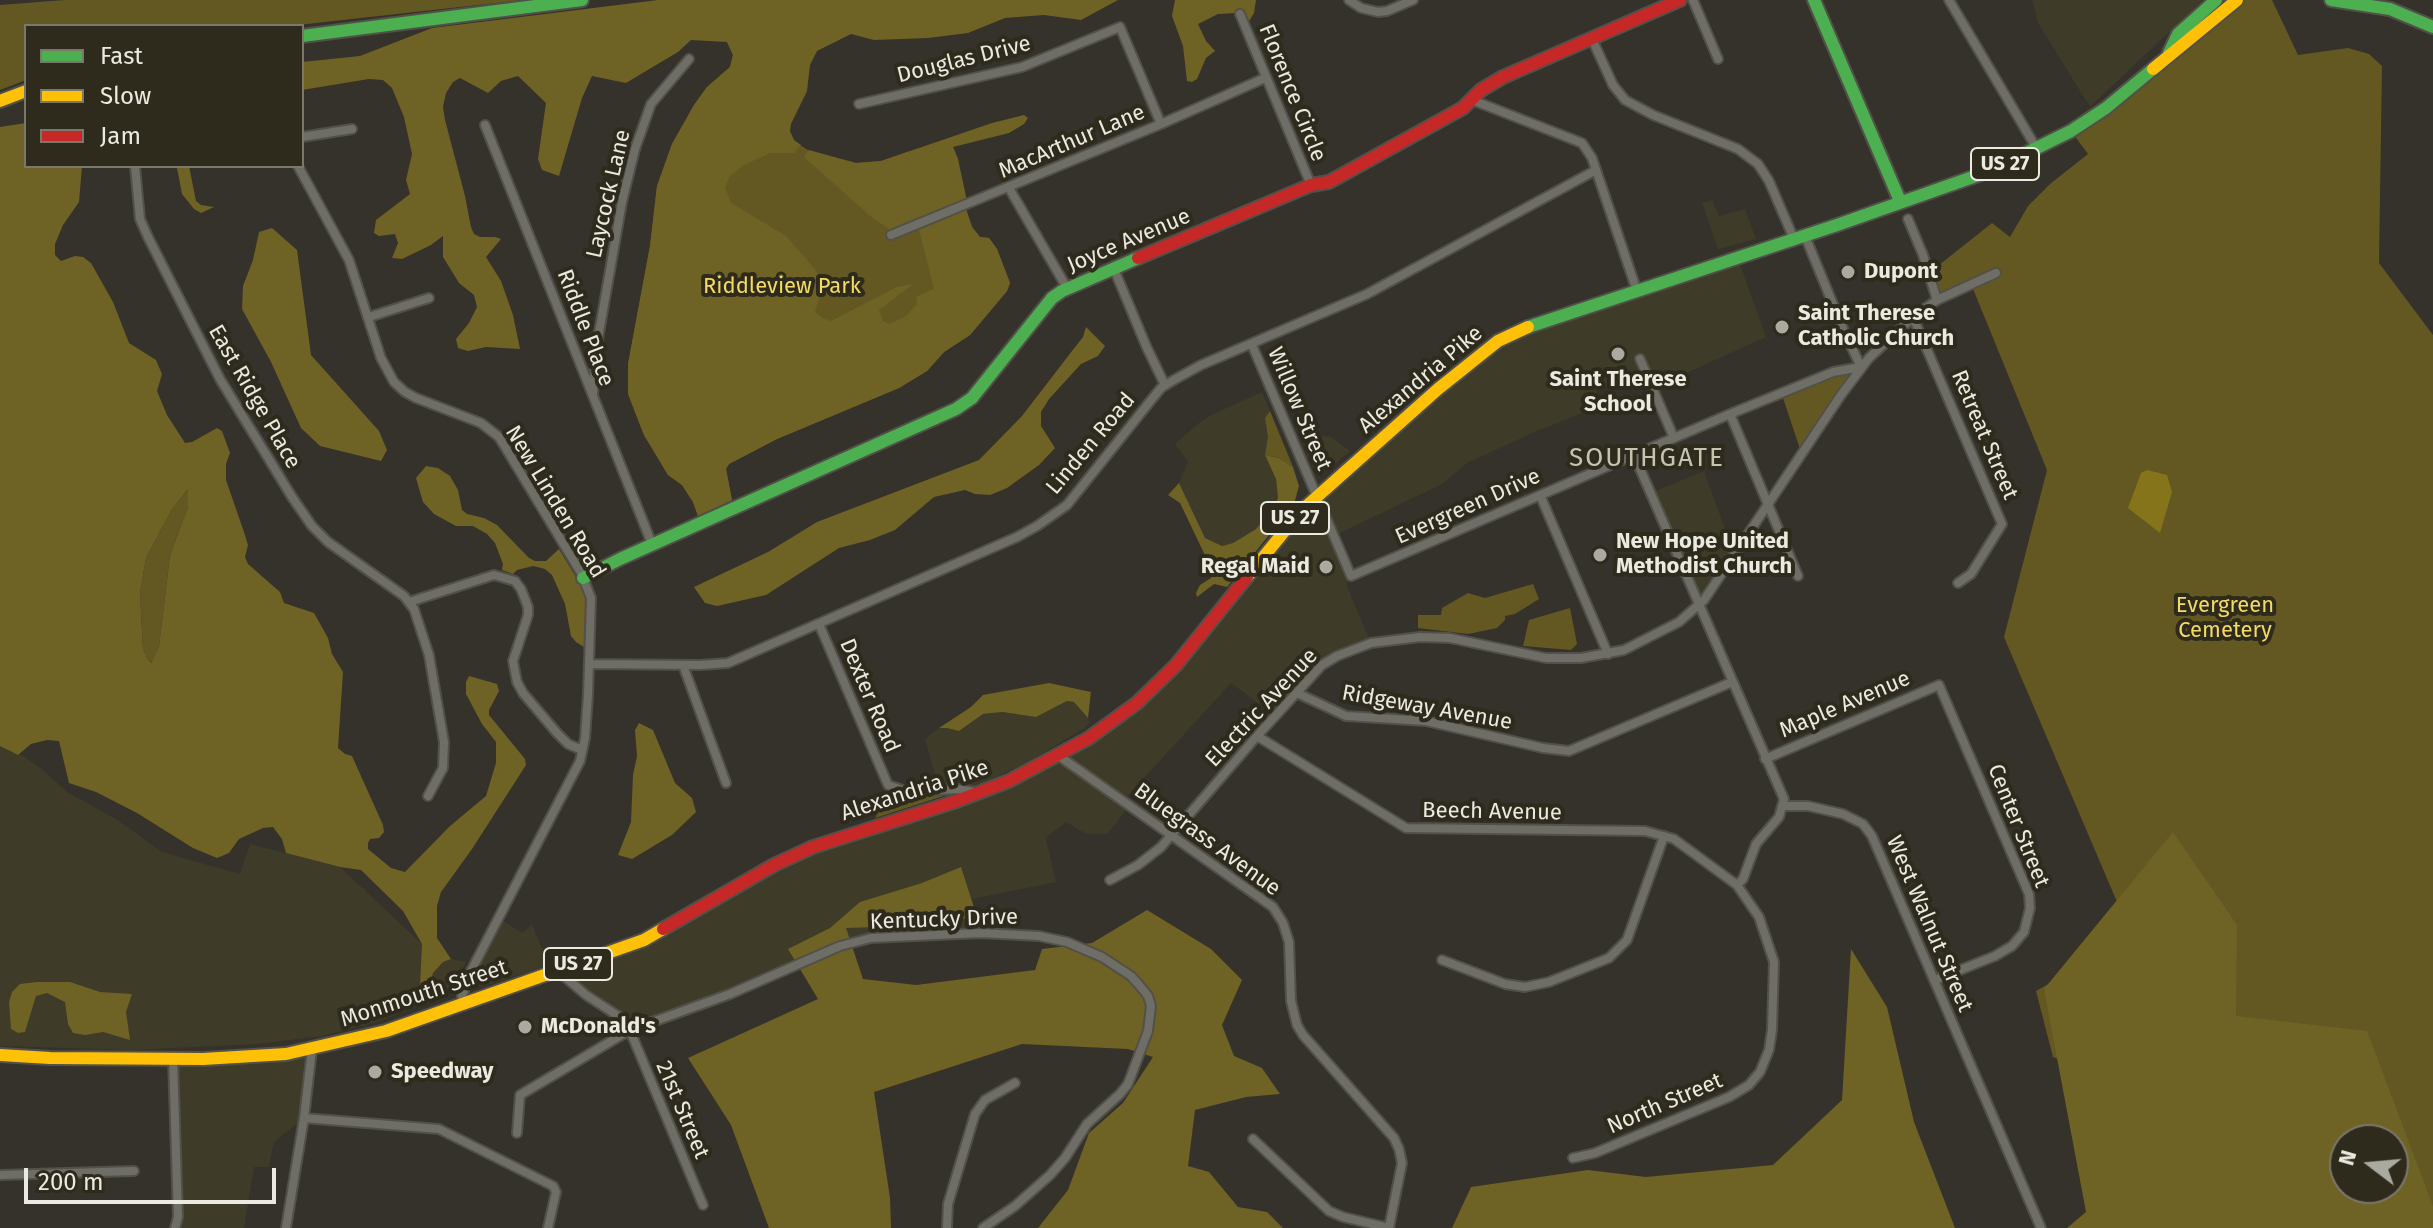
<!DOCTYPE html>
<style>
body{margin:0}
#map{position:relative;width:2433px;height:1228px;overflow:hidden;background:#34322b;font-family:"Fira Sans",sans-serif}
canvas{display:block}
.legend{position:absolute;left:24px;top:24px;width:280px;height:144px;box-sizing:border-box;background:#2e2b1d;border:2px solid #7a776b;margin:0;padding:10px 14px;list-style:none;font-size:24px;color:#ebeae0}
.legend li{display:flex;align-items:center;gap:16px;height:40px}
.legend b{width:40px;border:2px solid #7a776b}
.north{position:absolute;left:2329px;top:1124px;width:80px;height:80px;box-sizing:border-box;background:#2e2b1d;border:2px solid #7a776b;border-radius:50%;rotate:286deg;font-size:22px;font-weight:700;line-height:32px;text-align:center;color:#ebeae0}
.north::after{content:'';display:block;margin:auto;width:28px;height:36px;background:#abaaa1;clip-path:polygon(50% 0,100% 100%,50% 72%,0 100%)}
.scale{position:absolute;left:24px;top:1168px;width:252px;height:36px;box-sizing:border-box;border:4px solid #ebeae0;border-top:0;padding-left:10px;font-size:24px;line-height:28px;white-space:nowrap;color:#ebeae0;-webkit-text-stroke:6px #2e2b1d;paint-order:stroke}
</style>
<div id="map">
<canvas width="2433" height="1228"></canvas>
<ul class="legend">
<li><b style="height:10px;background:#4caf50"></b>Fast</li>
<li><b style="height:10px;background:#ffc107"></b>Slow</li>
<li><b style="height:10px;background:#c62828"></b>Jam</li>
</ul>
<div class="north">N</div>
<div class="scale">200 m</div>
</div>
<script>
const ctx = document.querySelector('canvas').getContext('2d');
ctx.lineJoin = 'round';
function fill(path, color) { ctx.fillStyle = color; ctx.fill(path, 'evenodd'); }
const toPath = rows => new Path2D(rows.map(r => 'M' + r).join(''));
function strokePath(path, color, width, dash) { ctx.strokeStyle = color; ctx.lineWidth = width; ctx.lineCap = dash ? 'butt' : 'round'; ctx.setLineDash(dash || []); ctx.stroke(path); }
function drawText(font, color, halo, rows, align = 'center') {
  ctx.font = font + ' "Fira Sans",sans-serif'; ctx.lineWidth = 8; ctx.setLineDash([]); ctx.textBaseline = 'middle'; ctx.strokeStyle = halo; ctx.fillStyle = color; for (const [text, x, y, turn = 0] of rows) {
    ctx.save(); ctx.translate(x, y); ctx.rotate((+turn || 0) * Math.PI / 180); ctx.textAlign = isNaN(turn) ? turn : align; if (halo) ctx.strokeText(text, 0, 0); ctx.fillText(text, 0, 0); ctx.restore();
  }
}
fill(toPath([
 [2032,0,2203,0,2090,107,2038,23],
 [1712,200,1719,216,1745,209,1756,239,1718,249,1702,203],
 [1737,256,1766,337,1653,388,1646,370,1596,391,1601,406,1537,431,1467,463,1442,484,1334,536,1351,576,1346,584,1371,643,1337,656,1275,716,1231,683,1124,800,1130,805,1107,834,1086,834,1066,822,1046,838,1056,882,972,899,981,933,871,938,630,1030,626,1021,558,971,644,940,759,874,1009,781,1137,703,1276,540,1498,341],
 [1262,392,1270,411,1267,415,1266,424,1268,437,1265,455,1276,479,1278,498,1274,507,1256,529,1233,543,1222,546,1205,538,1179,483,1188,462,1175,444,1199,423,1211,415],
 [1311,434,1331,437,1350,451,1322,475,1315,472,1301,439],
 [1704,471,1735,556,1700,606,1651,493],
 [1067,701,1074,702,1088,718,1090,723,1083,729,1028,762,989,780,966,788,965,783,960,782,938,787,925,739,939,728,947,728,959,731,983,714,1002,712,1036,717],
 [0,746,17,755,19,753,43,770,67,792,116,819,162,852,240,874,250,844,340,867,422,944,419,1006,374,1023,322,1036,258,1044,130,1050,0,1046],
 [503,921,522,933,532,924,547,961,542,967,482,987,479,986,476,973],
 [451,959,466,962,455,984,438,999,429,990,433,973,443,962],
 [312,1049,304,1118,274,1142,269,1167,254,1167,244,1228,175,1228,173,1058]
]), '#3e3b28');
fill(toPath([
 [65,0,523,0,289,26,26,26,26,80,0,90,0,5],
 [2237,0,2272,0,2298,55,2348,48,2369,54,2382,66,2379,263,2433,335,2433,1206,2393,1188,2393,1140,2345,1140,2345,1170,2053,1057,2036,991,2132,937,2004,637,2047,470,1971,284,1937,300,1929,273,1992,223,2010,237,2028,206,2050,184,2088,154,2071,131],
 [727,42,776,130,811,152,856,163,881,161,910,151,953,147,958,159,966,209,972,227,980,237,989,238,997,249,1010,283,1007,291,970,335,944,352,927,371,899,388,777,439,729,464,726,469,732,500,698,516,693,502,682,485,668,475,644,435,628,394,628,364,650,246,657,186,672,144,694,105,707,87,730,67,733,55],
 [1861,367,1802,455,1782,395,1811,382],
 [1270,411,1293,467,1279,458,1265,455,1268,437,1265,418],
 [189,488,188,507,170,555,159,646,153,663,148,660,143,649,140,593,146,558,171,511],
 [1533,584,1539,599,1515,614,1505,616,1505,620,1497,628,1468,634,1418,628,1418,615,1441,615,1442,608,1468,593,1485,598],
 [1570,608,1577,644,1571,650,1523,646,1529,620],
 [886,788,902,794,953,793,875,818,883,803]
]), '#635822');
fill(toPath([
 [658,0,1118,0,1081,20,1044,15,1005,18,968,33,928,38,874,40,851,34,817,51,810,65,807,91,791,124,790,131,794,140,801,145,794,153,770,153,742,166,730,176,725,187,731,203,786,236,815,269,823,285,815,312,822,318,831,321,897,287,913,284,879,310,883,321,889,324,906,316,917,304,916,297,934,289,919,230,966,209,972,227,980,237,989,238,997,249,1010,283,1007,291,970,335,944,352,927,371,899,388,777,439,729,464,726,469,732,500,698,516,693,502,682,485,668,475,644,435,628,394,628,364,650,246,657,186,672,144,694,105,707,87,730,67,733,55,727,42,691,40,678,52,626,83,592,76,582,98,559,176,542,170,538,159,546,103,518,76,501,81,488,93,460,78,453,82,446,93,443,107,445,120,465,196,471,227,474,234,480,237,495,237,501,239,486,257,501,281,513,315,520,349,486,347,468,351,458,348,456,339,469,323,477,307,474,295,459,283,443,257,443,236,431,245,402,259,392,258,398,243,395,234,379,236,374,233,376,220,410,194,406,180,412,154,404,117,392,88,383,80,369,79,302,90,302,62,360,56,432,28],
 [1175,0,1256,0,1254,13,1248,23,1242,9,1236,13,1218,14,1198,24,1206,41,1215,51,1206,58,1197,79,1192,82,1187,81,1183,46,1172,16],
 [1024,115,1028,118,1024,124,1009,133,953,147,958,159,967,201,892,231,870,216,804,157,809,150,856,163,881,161,992,123],
 [26,123,26,166,82,166,79,202,63,225,55,244,55,255,61,261,75,256,83,257,91,263,113,302,129,343,156,360,162,374,157,391,167,415,185,443,192,442,217,428,222,431,230,453,226,464,226,480,245,535,248,545,245,557,248,564,280,592,284,603,314,613,328,638,332,654,343,672,338,748,345,754,352,756,383,825,384,832,379,838,370,839,368,843,368,849,391,868,405,872,450,826,486,796,496,763,496,742,482,724,466,694,466,682,469,676,497,684,499,691,489,710,489,715,525,759,526,765,472,849,441,892,437,906,437,938,451,959,443,962,433,973,429,990,438,999,419,1006,422,944,403,911,361,870,340,867,286,853,282,839,273,827,263,828,239,839,229,853,217,858,193,848,137,813,96,792,69,783,59,741,47,740,31,744,18,755,0,746,0,127],
 [188,489,188,507,170,555,159,646,152,663,148,660,143,649,140,593,146,558,171,511],
 [172,166,189,166,196,201,201,205,214,207,201,213,194,209,182,194,177,168],
 [272,228,297,250,311,355,379,431,387,450,381,461,320,446,301,428,271,362,242,309,243,286,253,260,259,232],
 [1086,327,1105,346,1098,356,1081,364,1049,399,1041,412,1041,426,1055,448,1039,465,1007,488,990,495,975,494,965,490,934,497,895,530,870,540,839,548,766,595,717,606,705,603,694,587,768,552,817,522,979,460,1022,416,1072,351,1083,337],
 [1265,455,1279,458,1293,467,1299,486,1294,504,1227,587,1214,584,1197,597,1196,593,1200,585,1211,578,1213,572,1180,503,1168,495,1179,483,1205,538,1222,546,1233,543,1256,529,1274,507,1278,498,1276,479],
 [426,466,438,468,450,476,458,490,462,510,467,514,484,518,497,525,529,558,535,561,546,561,559,549,582,587,586,599,584,647,576,642,571,636,565,604,552,575,545,569,533,566,517,570,513,574,502,570,503,564,495,543,487,534,473,526,456,526,434,514,423,502,416,478],
 [1049,683,1091,692,1088,718,1074,702,1067,701,1036,717,1002,712,983,714,959,731,947,728,939,728,971,707,983,695],
 [639,723,653,730,675,783,692,798,696,812,672,835,632,859,618,855,631,822,633,775,637,756,635,730],
 [2173,832,2237,925,2236,1016,2367,1031,2433,1206,2433,1228,2067,1228,2086,1212,2044,989],
 [2345,1140,2393,1140,2393,1188,2345,1188],
 [961,867,977,917,911,926,846,928,863,979,916,985,1035,970,1042,949,1092,943,1147,910,1211,949,1242,980,1222,1025,1234,1056,1262,1068,1280,1094,1246,1097,1195,1110,1188,1166,1209,1172,1238,1207,1267,1212,1283,1228,1038,1228,1068,1190,1089,1133,1123,1103,1153,1057,1128,1049,1022,1044,874,1092,890,1198,891,1228,769,1228,731,1125,688,1058,818,999,788,949,830,928,860,902,922,883],
 [1851,949,1887,1007,1914,1122,1955,1228,1452,1228,1471,1187,1588,1170,1646,1177,1773,1165,1842,1100],
 [37,982,70,982,100,992,132,994,126,1012,130,1040,103,1032,85,1035,73,1033,68,1024,65,1002,47,993,36,996,25,1032,18,1033,11,1029,9,1002,12,992,20,984]
]), '#6f6225');
fill(toPath([
 [2147,470,2167,475,2172,492,2160,533,2128,508,2141,473]
]), '#857419');
const street = toPath([
 [1349,0,1361,8,1378,12,1387,11,1413,0],
 [1693,0,1718,59],
 [1949,0,2037,149],
 [1240,14,1311,185],
 [1592,39,1613,85,1625,100,1653,115,1738,149,1758,164,1769,181,1794,239],
 [1472,100,1582,143,1592,158,1637,291],
 [859,104,1022,67,1120,27,1161,124],
 [485,125,652,544],
 [302,137,352,129],
 [135,166,140,219,148,237,220,379,292,497,312,526,328,542,404,596,414,609,429,655,444,742,443,768,428,796],
 [298,166,349,260,381,358,394,382,405,392,416,398,481,423,499,437,581,573,591,598,588,695,585,738,580,761,471,971,462,996,463,1004],
 [1009,188,1067,288],
 [1908,219,1923,255,1937,300],
 [891,235,1161,124,1265,78],
 [1805,236,1844,331,1861,367],
 [1114,269,1147,348,1165,385],
 [369,317,429,298],
 [1913,317,2002,524,1971,574,1958,583],
 [1252,345,1351,576,1730,414,1833,372,1861,367],
 [1640,359,1674,438],
 [593,394,596,350,622,202,635,149,651,104,689,59],
 [1730,414,1798,576],
 [1634,455,1784,799,1779,817,1756,844,1743,879,1737,885],
 [1540,495,1608,654],
 [409,602,494,575,515,581,521,589,528,607,528,615,513,661,517,682,523,693,557,733,568,744,582,750],
 [819,624,888,785,908,792,957,789,974,792],
 [589,664,700,665,728,663,1017,537,1037,526,1067,505,1152,399,1161,388,1172,381,1201,365,1367,294,1596,170],
 [683,665,726,783],
 [1297,693,1346,716,1426,721,1543,748,1569,751,1732,682],
 [1257,736,1406,828,1645,831,1674,839,1737,885,1759,917,1774,962,1772,1030,1769,1050,1760,1072,1749,1085,1729,1097,1595,1153,1573,1158],
 [1059,756,1273,907,1283,923,1289,942,1291,1001,1297,1025,1303,1035,1394,1138,1399,1149,1402,1163,1389,1228],
 [1765,759,1939,685,2029,894,2030,908,2024,932,2012,946,1995,956,1935,980],
 [1783,806,1808,806,1843,814,1863,824,1872,836,2041,1228],
 [1110,880,1138,865,1161,847,1257,736,1322,665,1337,656,1371,643,1420,637,1450,638,1546,658,1581,658,1624,650,1679,622,1704,600,1841,395,1869,358,1913,317,1937,300,1996,273],
 [1442,960,1505,984,1525,987,1549,982,1609,958,1627,940,1664,836],
 [558,971,586,995,626,1021,703,1205],
 [173,1058,178,1217,175,1228],
 [304,1118,439,1129,553,1186,556,1192,548,1228],
 [517,1133,520,1095,630,1030,730,994,840,946,871,938,981,933,1039,936,1067,942,1102,957,1131,976,1140,986,1148,996,1151,1006,1148,1031,1128,1084,1120,1094,1087,1124,1065,1158,1050,1175,1015,1206,983,1228],
 [1253,1139,1329,1211,1343,1217,1389,1228],
 [0,1175,134,1171],
 [286,1228,304,1118,312,1049],
 [947,1228,948,1204,975,1114,985,1100,1015,1083]
]);
const fast = toPath([
 [1814,0,1900,201],
 [2331,0,2390,9,2433,27],
 [302,36,582,0],
 [2169,53,2178,34,2216,0],
 [1528,327,1837,225,1990,171,2071,131,2106,108,2153,69],
 [583,578,620,559,956,409,972,398,1052,298,1062,291,1138,258]
]);
const slow = toPath([
 [2153,69,2237,0],
 [0,101,26,91],
 [1247,577,1301,511,1438,389,1498,341,1528,327],
 [0,1055,50,1058,203,1059,286,1054,386,1031,644,940,663,929]
]);
const jam = toPath([
 [1138,258,1311,185,1329,182,1463,108,1481,90,1503,77,1680,0],
 [663,929,774,865,813,847,954,802,1009,781,1089,738,1137,703,1176,665,1247,577]
]);
strokePath(street, '#515049', 12);
strokePath(fast, '#515049', 16);
strokePath(slow, '#515049', 16);
strokePath(jam, '#515049', 16);
strokePath(street, '#6e6d66', 8);
strokePath(fast, '#4caf50', 12);
strokePath(slow, '#ffc107', 12);
strokePath(jam, '#c62828', 12);
for (const [x, y, r, color] of [
 [1848,272,8,"#abaaa1"],
 [1782,327,8,"#abaaa1"],
 [1618,354,8,"#abaaa1"],
 [1600,555,8,"#abaaa1"],
 [1326,567,8,"#abaaa1"],
 [525,1027,8,"#abaaa1"],
 [375,1072,8,"#abaaa1"]
]) { const dot = new Path2D(); dot.arc(x, y, r, 0, 2 * Math.PI); ctx.fillStyle = color; ctx.fill(dot); strokePath(dot, '#2e2b1d', 3); }
for (const [x, y, w] of [
 [2005,164,68],
 [1295,518,68],
 [578,964,68]
]) { const box = new Path2D(); box.roundRect(x - w / 2, y - 16, w, 32, 6); ctx.fillStyle = '#2e2b1d'; ctx.fill(box); strokePath(box, '#ebeae0', 2); }
drawText('bold 20px', '#ebeae0', null, [
 ["US 27",2005,164],
 ["US 27",1295,518],
 ["US 27",578,964]
]);
drawText('22px', '#ebeae0', '#2e2b1d', [
 ["Douglas Drive",964,60,-14],
 ["Florence Circle",1292,93,68],
 ["MacArthur Lane",1072,142,-23],
 ["Laycock Lane",609,194,-77],
 ["Joyce Avenue",1129,241,-23],
 ["Riddle Place",585,328,69],
 ["Alexandria Pike",1421,380,-40],
 ["East Ridge Place",254,397,60],
 ["Willow Street",1299,409,67],
 ["Retreat Street",1984,435,67],
 ["Linden Road",1091,444,-50],
 ["New Linden Road",555,502,59],
 ["Evergreen Drive",1468,507,-24],
 ["Dexter Road",869,696,67],
 ["Maple Avenue",1845,705,-23],
 ["Electric Avenue",1262,708,-47],
 ["Ridgeway Avenue",1427,708,10],
 ["Alexandria Pike",915,791,-18],
 ["Beech Avenue",1492,812,1],
 ["Center Street",2018,826,68],
 ["Bluegrass Avenue",1207,840,36],
 ["Kentucky Drive",944,920,-2],
 ["West Walnut Street",1929,924,67],
 ["Monmouth Street",424,994,-18],
 ["North Street",1665,1104,-23],
 ["21st Street",682,1110,67]
]);
drawText('bold 22px', '#ebeae0', '#2e2b1d', [
 ["Dupont",1864,272],
 ["Saint Therese",1798,314],
 ["Catholic Church",1798,339],
 ["Saint Therese",1618,380,"center"],
 ["School",1618,405,"center"],
 ["New Hope United",1616,542],
 ["Methodist Church",1616,567],
 ["Regal Maid",1310,567,"right"],
 ["McDonald's",541,1027],
 ["Speedway",391,1072]
], 'left');
drawText('22px', '#f3da60', '#2e2b1d', [
 ["Riddleview Park",782,287],
 ["Evergreen",2225,606],
 ["Cemetery",2225,631]
]);
ctx.letterSpacing = '2px';
drawText('26px', '#c6c3b1', '#2e2b1d', [
 ["SOUTHGATE",1647,459]
]);
ctx.letterSpacing = '0px';
</script>
